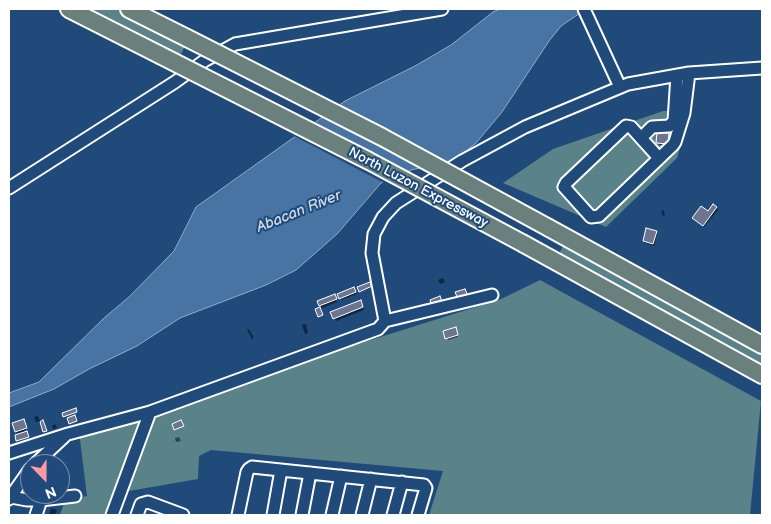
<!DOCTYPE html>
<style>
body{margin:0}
#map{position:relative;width:771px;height:524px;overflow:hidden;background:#1f4a7a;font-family:"Balsamiq Sans",sans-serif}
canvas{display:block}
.frame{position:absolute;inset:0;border:10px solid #fff;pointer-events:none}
.north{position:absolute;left:20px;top:454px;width:50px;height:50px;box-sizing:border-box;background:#1f4a7a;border:1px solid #7992af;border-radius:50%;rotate:158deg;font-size:14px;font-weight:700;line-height:20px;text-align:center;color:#fff}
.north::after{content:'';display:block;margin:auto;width:18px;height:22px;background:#ff9aa2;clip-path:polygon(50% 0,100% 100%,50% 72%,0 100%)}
</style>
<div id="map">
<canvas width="771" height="524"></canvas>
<div class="frame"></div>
<div class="north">N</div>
</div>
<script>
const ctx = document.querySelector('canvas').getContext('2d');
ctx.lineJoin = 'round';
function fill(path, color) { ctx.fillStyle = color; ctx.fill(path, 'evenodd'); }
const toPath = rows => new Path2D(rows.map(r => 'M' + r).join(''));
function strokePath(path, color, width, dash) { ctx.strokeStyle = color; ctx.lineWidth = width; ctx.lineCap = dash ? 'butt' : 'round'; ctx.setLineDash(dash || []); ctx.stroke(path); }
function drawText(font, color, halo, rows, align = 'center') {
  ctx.font = font + ' "Balsamiq Sans",sans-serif'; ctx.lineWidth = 4; ctx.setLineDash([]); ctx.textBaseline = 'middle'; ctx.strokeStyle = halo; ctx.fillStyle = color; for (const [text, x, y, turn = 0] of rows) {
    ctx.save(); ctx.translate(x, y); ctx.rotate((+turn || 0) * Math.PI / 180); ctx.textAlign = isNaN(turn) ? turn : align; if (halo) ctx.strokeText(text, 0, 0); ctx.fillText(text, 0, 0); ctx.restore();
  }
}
fill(toPath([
 [82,9,116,9,186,43,180,57],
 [691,110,677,158,606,227,503,183,553,149,663,111],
 [565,242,762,350,762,368,558,256],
 [540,280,761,401,750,515,429,515,443,471,211,450,199,456,198,479,129,491,119,515,60,515,65,500,87,496,79,432,501,299]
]), '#598289');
const water = toPath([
 [500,9,586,9,561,26,549,41,502,112,476,143,455,160,411,170,381,183,337,234,296,270,266,285,180,318,137,346,89,369,54,389,9,407,9,393,39,382,104,318,129,297,174,251,196,207,345,101,415,66,451,45,493,12,500,9]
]);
fill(water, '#4774a2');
strokePath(water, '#91acc7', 1);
fill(toPath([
 [307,124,405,176,386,184,292,135]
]), '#1f4a7a');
fill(toPath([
 [668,134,670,137,668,146,659,145,657,142],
 [717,207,718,210,704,227,694,218,708,213],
 [663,210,665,215,663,216,661,211],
 [656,232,657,235,654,246,645,243,644,241],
 [443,278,445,282,440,284,438,280],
 [354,288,357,294,341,300,338,295],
 [334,295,337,302,320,309,322,316,320,317,317,310,321,308,318,301],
 [362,304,364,310,336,321,332,313],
 [306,324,308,333,305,334,302,325],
 [249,329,254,338,252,339,247,330],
 [456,331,458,337,448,340,447,338],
 [38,416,40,421,36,422,34,417],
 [25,423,28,437,18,441,16,436,18,435,14,424],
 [55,424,57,428,53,429,52,426],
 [179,437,181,441,176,442,175,438],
 [51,508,57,510,55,515,49,515]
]), '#0007');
const building = toPath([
 [657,132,669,133,668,144,656,143,657,132],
 [713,204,717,207,703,226,692,218,701,206,708,211,713,204],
 [646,228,657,231,653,244,643,241,646,228],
 [370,282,372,286,359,292,357,287,370,282],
 [354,287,356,292,339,299,337,294,354,287],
 [465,289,469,298,459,302,455,292,465,289],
 [335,294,337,299,319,306,317,301,335,294],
 [440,296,443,304,433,308,430,300,440,296],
 [361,300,363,307,333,319,330,312,361,300],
 [320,307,323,315,318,317,315,309,320,307],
 [456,327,458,335,445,339,443,331,456,327],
 [76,408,77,412,63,417,62,413,76,408],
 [75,415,77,421,69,424,67,418,75,415],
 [24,419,27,428,15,432,12,423,24,419],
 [43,420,47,431,43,432,40,422,43,420],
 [181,420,184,426,174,430,172,424,181,420],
 [27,431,29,437,16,441,15,435,27,431]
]);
fill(building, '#6d7490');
strokePath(building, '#fff', 1);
const minor = toPath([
 [584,9,620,87],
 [641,138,652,127,669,126,674,121,677,75],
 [659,158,631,127,626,126,566,183,564,187,591,217,599,216,673,145,675,142,684,113,689,73],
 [9,188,175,82,204,61,235,44,442,9],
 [385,321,372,253,374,234,383,217,396,203,462,161,525,127,628,84,689,73,762,68],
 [9,453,68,434,150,412,378,329,385,321,492,295],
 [35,464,65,436],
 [11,497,27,500,41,500,75,496],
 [9,499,30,469],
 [36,515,41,500],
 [112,515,150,412],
 [137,515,141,504,148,502,183,515],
 [238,515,247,472,249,469,252,467,424,485,426,488,418,515],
 [273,515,281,470],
 [302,515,310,473],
 [332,515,341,476],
 [362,515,371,479],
 [393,515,402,482]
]);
const highway = toPath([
 [69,9,160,55],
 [129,9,187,38],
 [549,228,762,345],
 [524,244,762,375]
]);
strokePath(minor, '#fff', 15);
strokePath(highway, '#fff', 20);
strokePath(minor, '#1f4a7a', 11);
strokePath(highway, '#6a807d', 16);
const highwayBridge = toPath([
 [187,38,382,137,549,228],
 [160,55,369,161,524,244]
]);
strokePath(highwayBridge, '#fff', 20, []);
strokePath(highwayBridge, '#6a807d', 16);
drawText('14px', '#fff', '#1f4a7a', [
 ["North Luzon Expressway",418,188,28]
]);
drawText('italic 15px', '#d1dce8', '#1f4a7a', [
 ["Abacan River",299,212,-22]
]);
</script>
